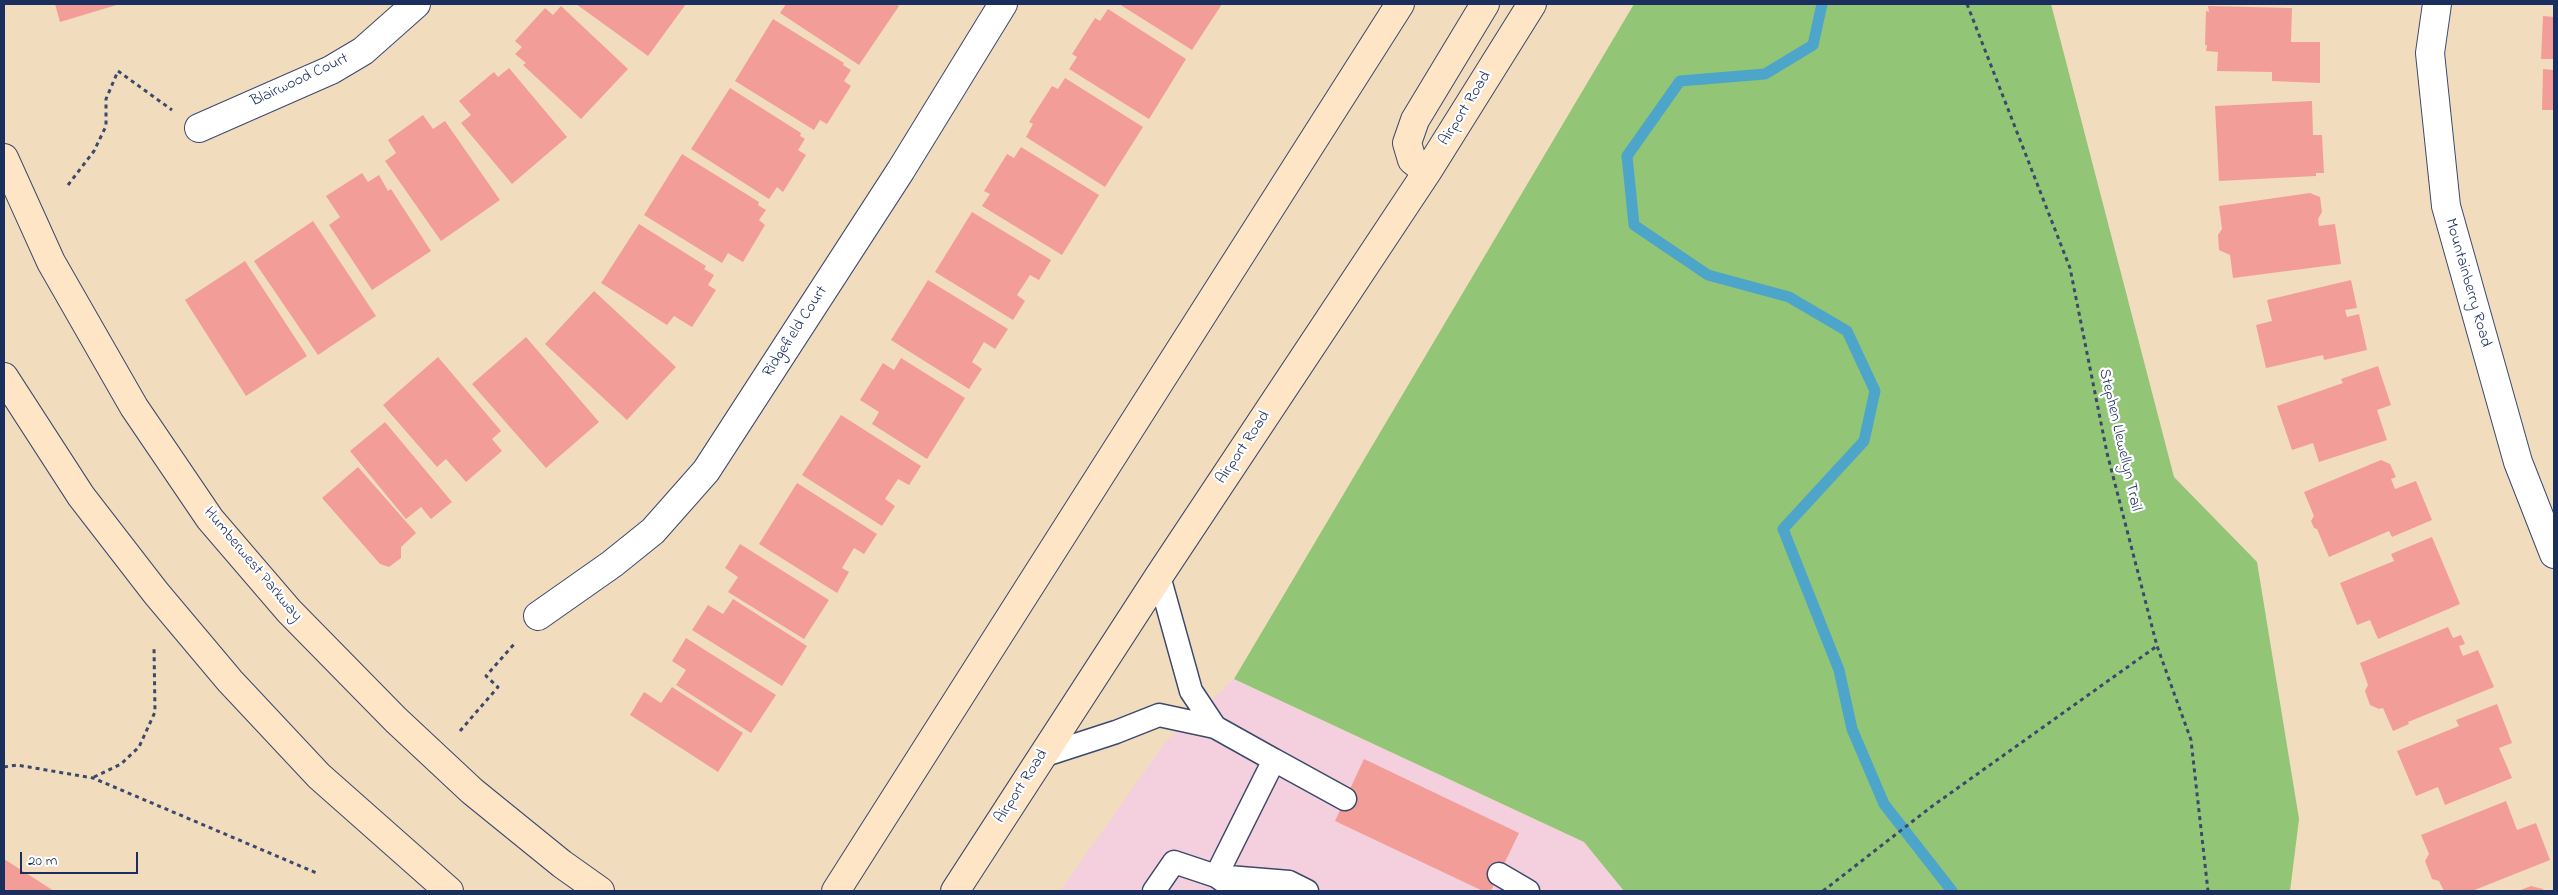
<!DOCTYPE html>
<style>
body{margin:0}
#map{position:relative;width:2558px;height:895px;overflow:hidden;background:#f2dcbe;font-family:"Indie Flower",sans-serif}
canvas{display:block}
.frame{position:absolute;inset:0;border:5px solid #1b2f5e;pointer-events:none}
.scale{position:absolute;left:20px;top:852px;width:118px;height:22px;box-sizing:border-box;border:2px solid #1b2f5e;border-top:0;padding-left:6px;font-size:15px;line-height:18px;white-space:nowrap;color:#1b2f5e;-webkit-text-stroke:4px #fff;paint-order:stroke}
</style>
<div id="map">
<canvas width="2558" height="895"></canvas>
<div class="frame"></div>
<div class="scale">20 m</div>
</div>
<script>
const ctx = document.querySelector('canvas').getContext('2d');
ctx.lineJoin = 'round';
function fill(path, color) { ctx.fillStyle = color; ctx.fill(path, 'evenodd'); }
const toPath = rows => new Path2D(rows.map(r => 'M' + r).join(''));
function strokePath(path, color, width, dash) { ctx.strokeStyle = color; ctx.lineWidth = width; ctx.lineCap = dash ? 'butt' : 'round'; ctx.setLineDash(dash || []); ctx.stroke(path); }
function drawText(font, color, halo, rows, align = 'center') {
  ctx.font = font + ' "Indie Flower",sans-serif'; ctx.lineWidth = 4.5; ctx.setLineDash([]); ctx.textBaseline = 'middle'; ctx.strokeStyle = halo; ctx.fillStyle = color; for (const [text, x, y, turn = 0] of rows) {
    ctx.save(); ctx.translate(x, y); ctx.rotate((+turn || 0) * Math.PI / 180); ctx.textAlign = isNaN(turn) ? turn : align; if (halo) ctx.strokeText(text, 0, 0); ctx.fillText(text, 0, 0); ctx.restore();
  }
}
fill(toPath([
 [1234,679,1584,842,1624,891,1060,891,1166,741]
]), '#f4cfdd');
fill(toPath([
 [1634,4,2051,4,2174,477,2257,562,2299,819,2290,891,1624,891,1584,842,1234,679]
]), '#92c575');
strokePath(toPath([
 [1822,4,1813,45,1765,74,1680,81,1627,156,1634,225,1708,275,1789,297,1847,331,1875,391,1864,441,1783,529,1839,670,1852,729,1884,804,1952,891]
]), '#4da6ca', 11);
fill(toPath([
 [55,4,120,4,60,22],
 [576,4,686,4,648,56],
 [786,4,896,4,899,6,859,65,780,13],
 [1119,4,1222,4,1192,50],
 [561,6,628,69,581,119,523,65,526,63,515,54,522,47,515,41,545,8,553,15],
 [2208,6,2292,8,2291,42,2320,42,2320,83,2272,81,2272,72,2217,71,2218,52,2206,51,2207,45,2205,45,2206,11,2209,12],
 [1108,9,1186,59,1149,119,1069,69,1077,57,1072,54,1095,18,1100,21],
 [2543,16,2554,17,2554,59,2541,59],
 [773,19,844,63,843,65,851,70,844,81,851,86,827,124,820,120,814,130,735,81],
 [509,68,567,137,512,184,461,123,471,115,459,101,494,72,498,77],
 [2543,69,2554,70,2554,110,2542,110],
 [1065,78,1143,127,1105,187,1026,137,1033,124,1029,122,1052,86,1058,89],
 [730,88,801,133,800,136,805,139,798,150,806,155,783,192,777,187,769,199,691,149],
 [2312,101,2313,135,2322,135,2324,173,2316,173,2316,176,2219,181,2215,106],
 [423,115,433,129,445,121,500,200,441,241,385,161,396,153,388,140],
 [1021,147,1099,195,1062,255,982,206,990,194,984,191,1007,154,1014,158],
 [682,154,759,202,758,205,766,210,759,220,765,225,743,262,728,253,722,263,644,215],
 [362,173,368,182,379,175,388,191,391,189,431,251,372,290,329,225,340,217,326,196],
 [2310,193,2320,197,2322,212,2318,219,2319,226,2335,224,2341,264,2233,278,2230,255,2219,250,2218,235,2222,229,2219,206],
 [972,212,1051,260,1039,280,1030,275,1017,295,1025,301,1013,320,935,272],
 [313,221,376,316,318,355,254,261],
 [639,224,706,266,704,269,714,275,708,285,716,290,692,327,674,316,667,325,601,283],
 [245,261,307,356,246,396,185,300],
 [928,280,1008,329,995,349,984,342,972,362,982,369,969,389,891,340],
 [2351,280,2357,308,2345,310,2347,317,2359,314,2367,350,2324,360,2323,355,2266,368,2256,325,2272,321,2267,300],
 [594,291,676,367,627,420,545,344],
 [526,337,599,422,546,468,472,384],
 [438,357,501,431,492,439,502,451,466,482,446,459,437,467,383,405],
 [901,358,965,398,927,459,872,424,879,412,860,400,883,363,894,370],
 [2378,366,2391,405,2377,410,2387,440,2319,462,2313,443,2292,450,2277,406,2343,383,2341,379],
 [841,415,921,466,909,485,898,479,885,499,895,506,882,526,802,475],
 [385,422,452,502,431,519,421,507,406,519,350,451],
 [2381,460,2390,464,2396,477,2391,479,2395,489,2416,481,2432,520,2392,537,2389,531,2329,557,2317,529,2314,528,2311,521,2314,516,2304,492],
 [358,467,416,533,401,547,401,558,389,567,380,564,322,498],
 [797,483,877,534,864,554,854,548,842,568,849,572,837,593,759,544],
 [2432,537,2460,604,2378,639,2370,620,2357,625,2340,583,2394,561,2391,554],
 [740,544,829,600,804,639,728,592,738,577,725,568],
 [733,599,807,646,782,686,692,630,708,605,723,614],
 [2448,627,2453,638,2461,635,2465,644,2459,646,2463,656,2478,650,2494,687,2408,722,2409,724,2393,731,2383,708,2379,709,2370,705,2365,691,2368,685,2360,663],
 [686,638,776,695,751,733,676,685,686,670,672,661],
 [672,687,743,733,718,772,630,715,644,692,661,703],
 [2497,704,2512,743,2499,748,2512,778,2445,805,2438,787,2416,796,2397,751,2459,726,2456,720],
 [1364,759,1519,833,1491,891,1483,891,1335,821],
 [2506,801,2517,830,2536,823,2550,860,2472,891,2444,891,2439,881,2432,879,2425,861,2429,854,2421,835],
 [4,859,54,891,4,891],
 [2531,886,2543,889,2544,891,2518,891]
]), '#f39d98');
const service = toPath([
 [1159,576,1191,691,1215,727],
 [1042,756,1116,732,1159,715,1215,727,1274,760,1216,876,1238,891],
 [1274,760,1345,799],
 [1499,874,1528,891],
 [1154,891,1174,862,1216,876,1289,882,1307,891]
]);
const minor = toPath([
 [2437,4,2430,53,2446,206,2518,462,2554,554],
 [199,128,331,70,363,51,416,4],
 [538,616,612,564,653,531,706,471,901,170,1003,4]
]);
const secondary = toPath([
 [4,158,51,262,134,407,210,519,289,611,396,720,472,791,562,864,600,891],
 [1427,172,1412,160,1407,143,1415,120,1485,4],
 [4,377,81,496,156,593,230,681,319,776,449,891],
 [836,891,1400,4],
 [955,891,1159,576,1427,172,1532,4]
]);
strokePath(service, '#3b496c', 25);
strokePath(minor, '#3b496c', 30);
strokePath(secondary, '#3b496c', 30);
strokePath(toPath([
 [1967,4,2070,268,2107,453,2157,646,2191,740,2208,891],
 [68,185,94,151,106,126,106,99,118,71,172,110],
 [460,731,498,687,486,676,516,642],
 [4,767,17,765,93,778,319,874],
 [94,777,121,764,139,747,155,712,154,647],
 [1823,891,1931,807,2157,646]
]), '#3b496c', 3, [4, 4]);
strokePath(service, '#fff', 22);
strokePath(minor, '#fff', 28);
strokePath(secondary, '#fde5c5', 28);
drawText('16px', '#1b2f5e', '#fff', [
 ["Blairwood Court",300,81,-25],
 ["Airport Road",1466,109,-58],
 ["Mountainberry Road",2467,283,74],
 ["Ridgefield Court",796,332,-57],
 ["Stephen Llewellyn Trail",2119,440,77],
 ["Airport Road",1244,448,-56],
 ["Humberwest Parkway",252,565,50],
 ["Airport Road",1022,787,-57]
]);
</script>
